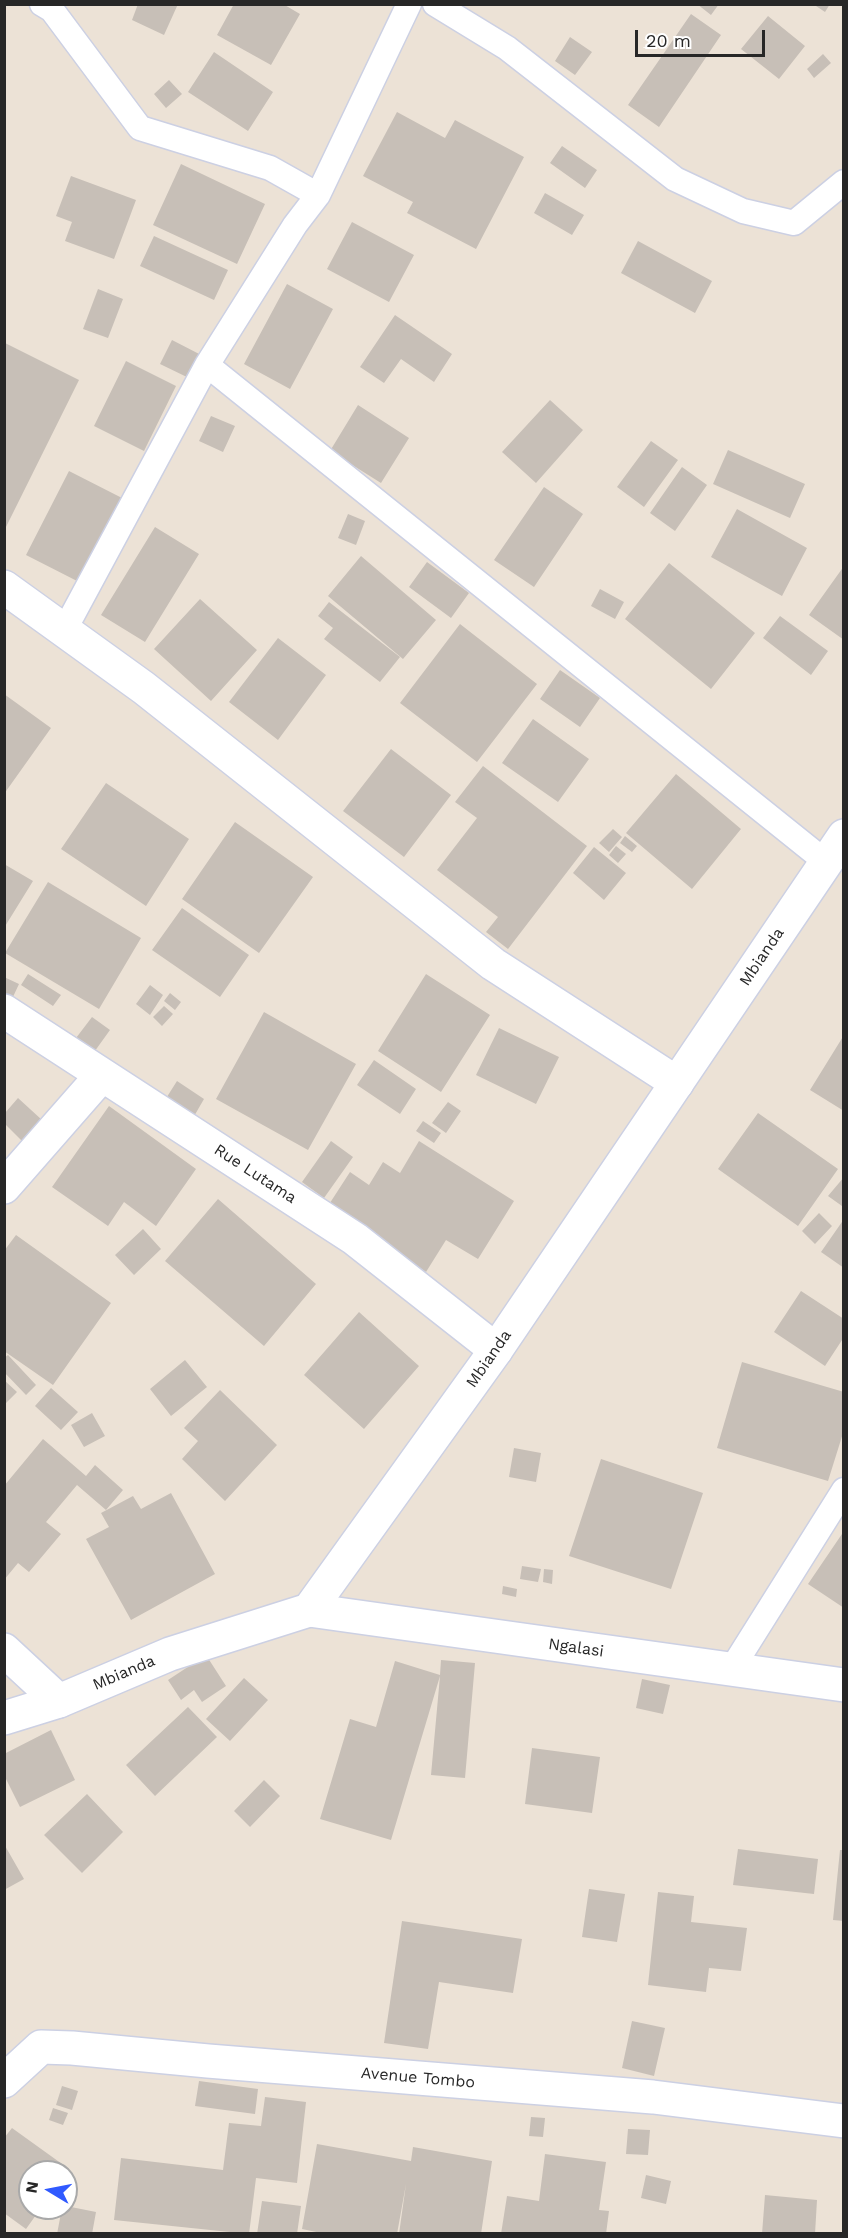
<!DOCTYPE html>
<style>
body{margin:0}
#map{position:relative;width:848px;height:2238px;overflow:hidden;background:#ece2d6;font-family:"Work Sans",sans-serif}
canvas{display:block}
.frame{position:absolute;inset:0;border:6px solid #272727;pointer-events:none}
.north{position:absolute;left:18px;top:2160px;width:60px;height:60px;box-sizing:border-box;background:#fff;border:2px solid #a9a9a9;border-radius:50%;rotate:280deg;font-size:16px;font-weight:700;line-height:24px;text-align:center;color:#272727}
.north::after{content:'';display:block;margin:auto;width:21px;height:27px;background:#305aff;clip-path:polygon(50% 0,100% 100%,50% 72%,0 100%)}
.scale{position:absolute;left:635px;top:30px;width:130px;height:27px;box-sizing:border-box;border:3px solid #272727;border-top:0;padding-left:8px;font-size:18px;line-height:21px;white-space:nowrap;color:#272727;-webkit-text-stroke:4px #fff;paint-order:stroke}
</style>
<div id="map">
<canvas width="848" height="2238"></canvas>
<div class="frame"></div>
<div class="north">N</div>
<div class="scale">20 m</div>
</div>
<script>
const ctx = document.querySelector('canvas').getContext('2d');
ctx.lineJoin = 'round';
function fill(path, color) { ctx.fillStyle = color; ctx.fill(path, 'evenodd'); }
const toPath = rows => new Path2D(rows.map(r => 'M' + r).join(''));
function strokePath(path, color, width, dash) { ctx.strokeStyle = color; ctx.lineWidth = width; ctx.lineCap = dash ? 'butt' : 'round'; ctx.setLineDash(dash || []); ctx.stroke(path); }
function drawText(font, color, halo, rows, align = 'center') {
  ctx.font = font + ' "Work Sans",sans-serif'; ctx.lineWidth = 4.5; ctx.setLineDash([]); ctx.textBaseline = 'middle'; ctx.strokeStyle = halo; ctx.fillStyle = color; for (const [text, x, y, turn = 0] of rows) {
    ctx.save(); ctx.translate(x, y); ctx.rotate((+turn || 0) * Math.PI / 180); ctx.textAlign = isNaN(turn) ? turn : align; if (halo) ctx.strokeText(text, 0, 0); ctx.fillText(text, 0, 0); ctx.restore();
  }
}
fill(toPath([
 [138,4,178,4,164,35,132,20],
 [234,4,283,4,300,14,271,65,217,35],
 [697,4,719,4,711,15],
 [813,4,830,4,825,12],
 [691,14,721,35,659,127,628,105],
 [768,16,805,46,779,79,741,49],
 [570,37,592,52,575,75,555,61],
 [214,52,273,92,248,131,188,92],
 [823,54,831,63,814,78,807,69],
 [169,80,182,94,166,108,154,94],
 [397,112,445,138,455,120,524,157,476,249,407,213,413,202,363,176],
 [562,146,597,170,585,188,550,163],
 [181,164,265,204,237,264,153,225],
 [71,176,136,200,114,259,65,241,72,222,56,216],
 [545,193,584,215,572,235,534,213],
 [352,222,414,255,389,302,327,269],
 [154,236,228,270,214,300,140,266],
 [638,241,712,281,695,313,621,273],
 [287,284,333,309,290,389,244,364],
 [98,289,123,299,108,338,83,329],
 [395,315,452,354,434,382,401,359,384,383,360,367],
 [172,340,205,357,193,380,160,364],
 [5,343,79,380,4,531,4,345],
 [126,361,176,386,144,451,94,426],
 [550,400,583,430,536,483,502,452],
 [358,405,409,438,381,483,330,451],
 [211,416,235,426,223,452,199,441],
 [651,441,678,460,644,507,617,487],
 [728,450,805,484,790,518,713,484],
 [682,467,707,485,675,531,650,513],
 [69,471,122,498,79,582,26,555],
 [544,487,583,514,534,587,494,560],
 [737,509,807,548,782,596,711,557],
 [348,514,365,521,356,545,338,538],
 [155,527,199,554,145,642,101,615],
 [361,556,436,620,403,659,328,596],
 [427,562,469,593,451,618,409,587],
 [669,563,755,633,711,689,625,619],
 [844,566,844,640,809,615],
 [600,589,624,602,615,619,591,606],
 [200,599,257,650,211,701,154,649],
 [329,602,400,657,380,682,324,639,333,628,318,616],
 [780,616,828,651,811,675,763,638],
 [460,624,537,684,477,762,400,703],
 [278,638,326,675,278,740,229,702],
 [560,670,600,698,580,727,540,699],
 [4,694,51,728,4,794],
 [533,719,589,759,558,802,502,763],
 [391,749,451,795,404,857,343,811],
 [483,766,587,846,508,949,486,932,498,917,437,870,477,818,455,802],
 [676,774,741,829,692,889,626,833],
 [106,783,189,839,146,906,61,849],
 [235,822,313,877,259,953,182,899],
 [613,829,622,837,609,852,599,843],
 [625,836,637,846,632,852,620,843],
 [616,846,626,854,618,863,609,855],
 [594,847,626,873,604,900,573,873],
 [4,864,33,881,4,928],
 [48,882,141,938,99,1009,5,953],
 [182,908,249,955,220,997,152,950],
 [28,974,61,995,53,1006,21,985],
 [426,974,490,1015,441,1092,378,1051],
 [4,977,19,984,12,999,4,995],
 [150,985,163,995,150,1015,136,1004],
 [170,993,181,1002,175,1010,164,1001],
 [164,1006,173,1014,162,1026,153,1017],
 [264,1012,356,1064,308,1150,216,1099],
 [92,1017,110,1030,92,1055,73,1042],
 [499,1028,559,1057,536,1104,476,1075],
 [844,1035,844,1111,810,1090],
 [374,1060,416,1089,400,1114,357,1085],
 [177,1081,204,1099,193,1118,165,1100],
 [18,1098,42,1120,22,1141,5,1124,5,1113],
 [448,1102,461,1111,446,1133,432,1123],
 [109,1106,196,1169,156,1226,124,1202,108,1226,52,1187],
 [758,1113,838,1169,798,1226,718,1169],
 [423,1121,441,1133,434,1143,416,1131],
 [331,1141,353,1157,324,1198,302,1182],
 [419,1141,514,1201,478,1259,446,1240,426,1272,326,1209,350,1172,369,1185,383,1162,400,1173],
 [844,1177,844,1204,842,1206,828,1196],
 [218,1199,316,1284,264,1346,165,1261],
 [819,1213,832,1226,815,1244,802,1231],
 [844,1219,844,1268,821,1252],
 [143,1229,161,1249,134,1275,115,1255],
 [16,1235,111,1303,53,1385,4,1351,4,1251],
 [801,1291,844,1319,844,1337,825,1366,774,1332],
 [359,1312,419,1366,364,1429,304,1375],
 [8,1355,36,1385,26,1395,4,1372,4,1358],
 [185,1360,207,1387,171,1416,150,1389],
 [742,1362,844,1392,844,1430,828,1481,717,1448],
 [4,1380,17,1392,4,1405],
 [51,1388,78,1412,61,1430,35,1406],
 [220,1390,277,1445,225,1501,182,1459,198,1441,184,1428],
 [92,1413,105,1436,84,1447,71,1425],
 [43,1439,86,1476,95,1465,123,1490,106,1510,77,1485,46,1522,61,1534,29,1572,18,1563,4,1580,4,1486],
 [514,1448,541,1453,536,1482,509,1477],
 [601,1459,703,1493,671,1589,569,1556],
 [171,1493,215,1574,131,1620,86,1539,109,1527,101,1513,133,1496,141,1509],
 [844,1531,844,1608,808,1584],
 [522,1566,541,1569,538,1582,520,1579],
 [544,1569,553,1570,552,1584,543,1582],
 [503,1586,517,1589,516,1597,502,1594],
 [206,1655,226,1686,202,1702,194,1690,181,1700,168,1680],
 [441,1660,475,1663,465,1778,431,1775,440,1676,391,1840,320,1819,350,1719,376,1727,395,1661,440,1675],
 [244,1678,268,1700,230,1741,206,1719],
 [642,1679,670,1685,663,1714,636,1708],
 [188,1707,217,1737,155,1796,126,1765],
 [51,1730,75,1780,20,1807,4,1775,4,1754],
 [532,1748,600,1757,592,1813,525,1804],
 [264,1780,280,1796,250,1827,234,1811],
 [87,1794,123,1832,82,1873,44,1835],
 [4,1844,24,1879,4,1890],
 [738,1849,818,1859,814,1894,733,1885],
 [840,1850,844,1850,844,1921,833,1920],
 [589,1889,625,1894,617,1942,582,1937],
 [658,1892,694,1896,691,1922,747,1928,741,1971,709,1968,706,1992,648,1985],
 [402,1921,522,1939,513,1993,439,1982,428,2049,384,2043],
 [632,2021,665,2028,654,2076,622,2068],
 [199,2081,258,2089,255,2114,195,2106],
 [62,2086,78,2091,72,2110,56,2105],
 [265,2097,306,2102,297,2183,256,2178,249,2234,114,2220,121,2158,223,2170,229,2123,261,2126],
 [53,2108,68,2113,63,2125,49,2120],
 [531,2117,545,2118,543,2137,529,2136],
 [12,2128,69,2169,67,2172,30,2172,30,2208,41,2208,26,2229,4,2213,4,2138],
 [628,2129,650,2130,648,2155,626,2154],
 [317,2144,411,2161,413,2147,492,2161,481,2234,399,2234,406,2184,397,2234,326,2234,302,2229],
 [545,2154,606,2162,599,2210,609,2211,606,2234,501,2234,507,2196,539,2201],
 [646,2175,671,2181,666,2204,641,2198],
 [765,2195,817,2200,815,2234,762,2234],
 [262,2201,301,2206,297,2234,257,2234],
 [66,2206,96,2212,92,2234,57,2234,62,2208]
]), '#c7bfb7');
const lane = toPath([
 [42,4,52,10,140,128,270,168,318,195],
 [435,4,507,48,675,179,743,211,794,223,844,182],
 [207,365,826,862],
 [65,629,207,365,295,225,318,195,409,4],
 [731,1670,844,1490]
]);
const street = toPath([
 [4,587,144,688,493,964,677,1083],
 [4,1011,355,1239,496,1350],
 [4,1187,102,1075],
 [309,1610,844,1685],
 [4,1650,59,1701],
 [4,2081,41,2047,72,2048,208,2061,653,2097,844,2121]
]);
const secondary = toPath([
 [4,1718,59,1701,170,1654,309,1610,496,1350,844,836]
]);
strokePath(lane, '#ccd0e3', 27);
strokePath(street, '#ccd0e3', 36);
strokePath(secondary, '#ccd0e3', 36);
strokePath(lane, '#fff', 24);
strokePath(street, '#fff', 33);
strokePath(secondary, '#fff', 33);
drawText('16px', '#272727', '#fff', [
 ["Mbianda",762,957,-56],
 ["Rue Lutama",255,1174,33],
 ["Mbianda",489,1359,-55],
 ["Ngalasi",576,1648,8],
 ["Mbianda",124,1673,-23],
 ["Avenue Tombo",418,2078,5]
]);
</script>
